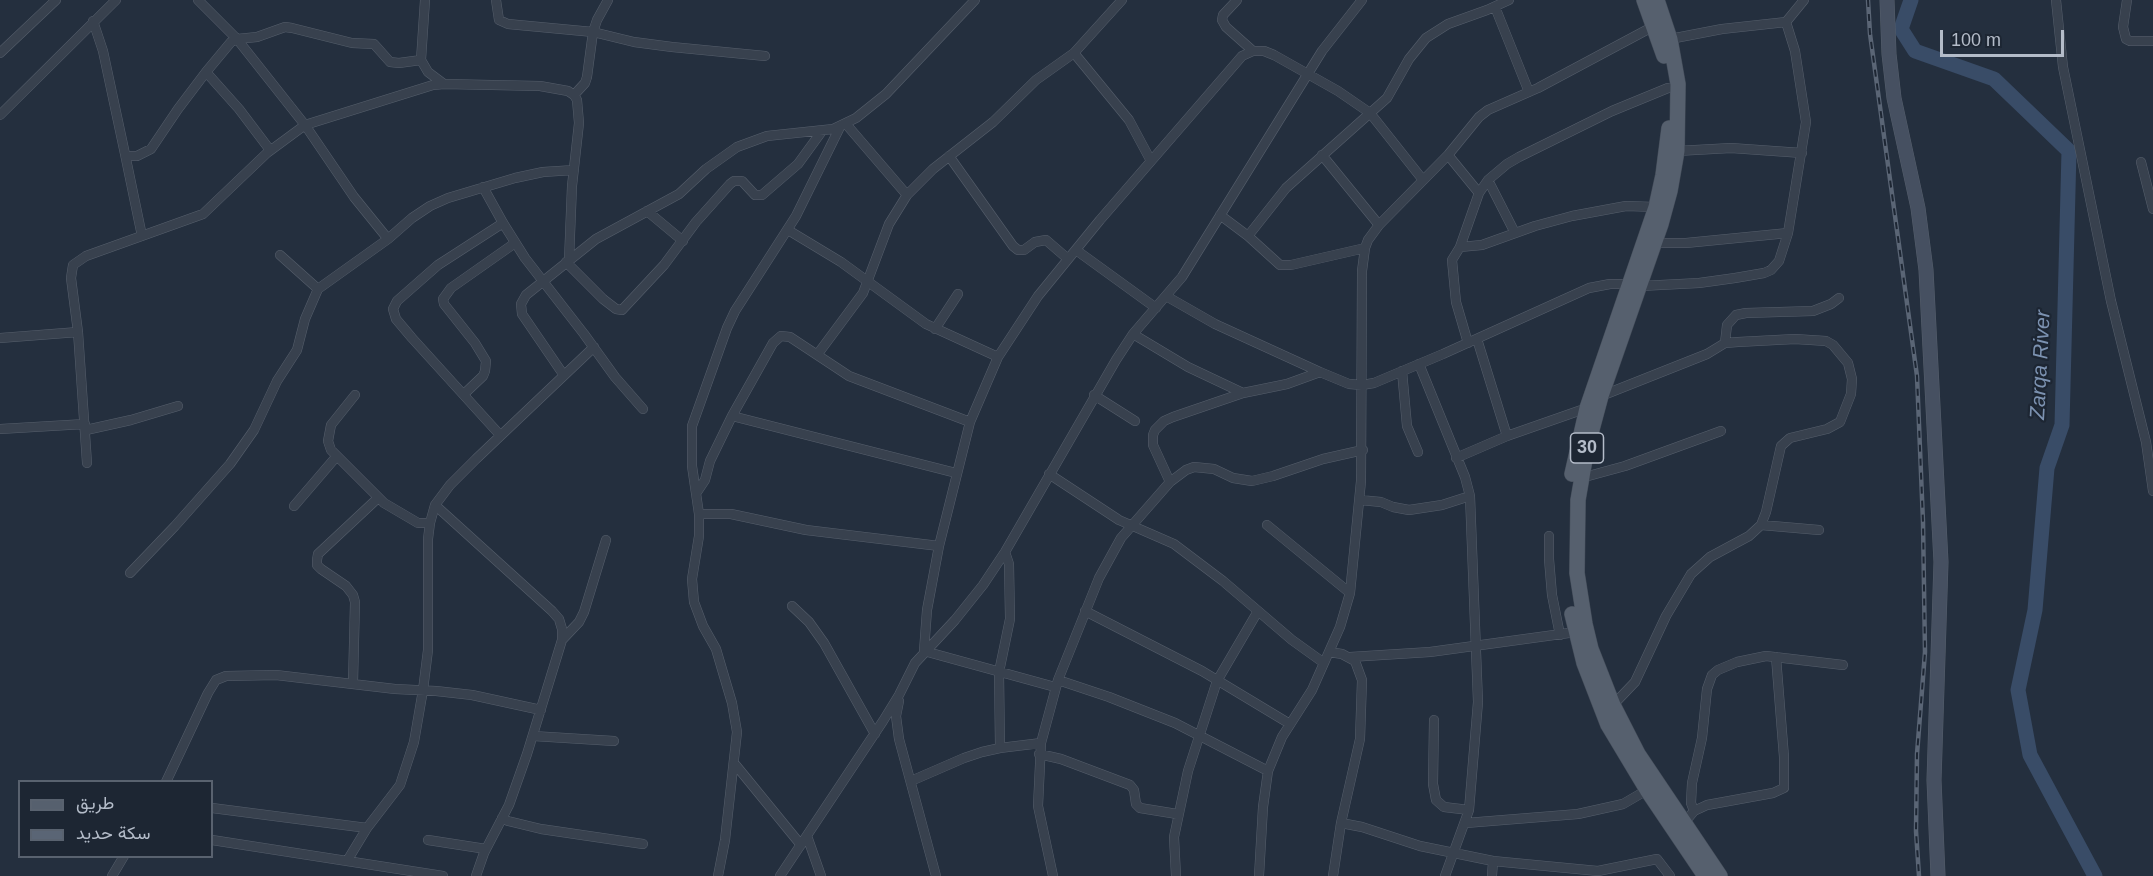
<!DOCTYPE html>
<meta charset="utf-8">
<style>
body{margin:0}
#map{position:relative;width:2153px;height:876px;overflow:hidden;background:#242f3e;font-family:Arial,Vazirmatn,sans-serif}
canvas{display:block}
.legend{position:absolute;left:18px;top:780px;width:195px;height:78px;box-sizing:border-box;background:#1d2633;border:2px solid #59626f;margin:0;padding:8px 10px;list-style:none;font-size:18px;color:#b4bcc9}
.legend li{display:flex;align-items:center;gap:12px;height:30px}
.legend b{width:30px;border:2px solid #59626f}
.scale{position:absolute;left:1940px;top:30px;width:124px;height:27px;box-sizing:border-box;border:3px solid #b4bcc9;border-top:0;padding-left:8px;font-size:18px;line-height:21px;white-space:nowrap;color:#b4bcc9;-webkit-text-stroke:4px #1d2633;paint-order:stroke}
</style>
<div id="map">
<canvas width="2153" height="876"></canvas>
<ul class="legend">
<li><b style="height:8px;background:#56606e"></b>طريق</li>
<li><b style="height:8px;background:#5a6575"></b>سكة حديد</li>
</ul>
<div class="scale">100 m</div>
</div>
<script>
const ctx = document.querySelector('canvas').getContext('2d');
ctx.lineJoin = 'round';
const toPath = rows => new Path2D(rows.map(r => 'M' + r).join(''));
function strokePath(path, color, width, dash) { ctx.strokeStyle = color; ctx.lineWidth = width; ctx.lineCap = dash ? 'butt' : 'round'; ctx.setLineDash(dash || []); ctx.stroke(path); }
function drawText(font, color, halo, rows, align = 'center') {
  ctx.font = font + ' Arial,sans-serif'; ctx.lineWidth = 4.5; ctx.setLineDash([]); ctx.textBaseline = 'middle'; ctx.strokeStyle = halo; ctx.fillStyle = color; for (const [text, x, y, turn = 0] of rows) {
    ctx.save(); ctx.translate(x, y); ctx.rotate((+turn || 0) * Math.PI / 180); ctx.textAlign = isNaN(turn) ? turn : align; if (halo) ctx.strokeText(text, 0, 0); ctx.fillText(text, 0, 0); ctx.restore();
  }
}
strokePath(toPath([
 [1911,0,1901,29,1915,51,1994,79,2069,151,2062,425,2047,468,2035,610,2018,690,2030,755,2095,876]
]), '#394c67', 15);
const street = toPath([
 [425,0,421,60,428,72,444,84],
 [496,0,499,20,508,24,593,32,634,42,672,47,765,56],
 [1237,0,1223,15,1222,20,1226,27,1253,51],
 [2056,0,2063,67,2111,301,2146,442,2153,491],
 [2127,0,2123,27,2126,39,2130,41,2153,41],
 [1495,7,1529,92],
 [93,21,103,51,125,154,128,156,137,156,151,149,178,109,206,72],
 [1670,39,1722,29,1786,22,1804,0],
 [0,53,56,0],
 [1074,53,1129,120,1151,161],
 [574,95,585,83,587,77,593,32,597,20,608,0],
 [0,115,116,0],
 [846,124,907,195],
 [270,150,239,109,206,72,231,42,237,39,257,37,285,27,292,28,352,43,374,44,390,62,399,63,421,60],
 [1677,151,1731,148,1802,153],
 [125,154,142,236],
 [1322,155,1379,225],
 [1448,155,1479,193],
 [949,156,1013,246,1018,250,1024,250,1035,242,1046,240,1068,259],
 [2141,162,2153,209],
 [1488,180,1515,233],
 [483,187,503,223,525,258,584,334,615,377,643,409],
 [647,211,683,241],
 [1220,215,1248,236,1280,265,1291,265,1365,248],
 [788,230,841,262,926,324,998,357],
 [1248,236,1286,188,1387,98,1409,59,1426,38,1448,24,1487,10,1509,0],
 [388,239,412,218,430,206,448,198,515,178,543,172,574,170],
 [1655,243,1686,243,1788,233],
 [1460,247,1482,245,1535,226,1572,216,1626,206,1656,207],
 [1076,250,1156,308],
 [280,255,318,289],
 [566,262,603,299,616,309,622,310,664,265,696,222,730,184,734,181,742,181,755,195,762,195,798,164,822,131],
 [1641,286,1699,283,1735,278,1764,273,1771,270,1779,261,1788,233,1806,122,1795,51,1786,22],
 [1166,296,1215,324,1320,372,1349,384,1362,385,1374,383,1443,354,1589,288,1610,284,1629,284],
 [935,329,958,294],
 [1133,334,1188,367,1243,393,1287,384,1320,372],
 [0,338,78,332],
 [1477,339,1507,436],
 [1468,343,1456,302,1452,260,1460,247,1479,193,1488,180,1507,164,1519,157,1612,111,1668,88],
 [1725,343,1727,325,1736,315,1746,313,1813,311,1831,304,1839,298],
 [817,355,863,293,889,224,907,195,933,169,993,122,1036,80,1074,53,1122,0],
 [1419,364,1465,477,1470,496,1478,702,1469,810,1445,876],
 [1402,371,1407,426,1418,452],
 [563,374,522,314,521,304,526,295,596,239,679,194,706,169,737,147,767,136,833,129,856,118,886,94,975,0],
 [464,394,483,376,485,371,486,361,475,343,444,304,443,299,451,288,515,243],
 [355,395,331,425,328,441,331,450,384,503,418,523,430,523],
 [1094,395,1135,421],
 [1601,396,1707,354,1725,343,1738,342,1795,339,1826,341,1833,345,1848,363,1852,379,1851,394,1840,422,1827,429,1790,438,1781,446,1766,512,1761,525,1749,536,1710,557,1691,574,1666,616,1635,682,1613,705],
 [732,416,956,473],
 [0,429,85,424],
 [86,430,131,420,178,406],
 [500,435,412,338,396,319,393,309,397,301,438,265,503,223],
 [1456,458,1507,436,1587,408],
 [87,463,78,332,71,278,73,265,86,256,203,214,267,153,305,125,237,39,198,0],
 [1049,474,1119,520,1174,544,1223,581,1292,640,1324,663],
 [1581,478,1625,466,1721,431],
 [1170,482,1153,445,1153,435,1155,430,1164,421,1173,417,1243,393],
 [697,492,705,480,710,461,732,416,773,343,781,336,790,337,849,376,970,422],
 [1360,500,1381,502,1393,507,1409,510,1442,505,1470,496],
 [435,505,552,611,559,619,562,629,562,640,527,754,509,805,484,853,476,876],
 [294,506,336,457],
 [699,514,731,514,806,530,939,546],
 [1267,525,1350,593],
 [1761,525,1819,530],
 [1549,536,1549,559,1552,595,1560,635],
 [130,573,175,526,230,464,254,430,277,381,297,350,305,319,318,289,388,239,354,197,305,125,433,85,444,84,540,86,568,91,574,95,577,100,579,123,572,186,569,260],
 [792,606,809,622,824,643,875,734],
 [1085,611,1202,671,1290,724],
 [562,640,579,622,584,612,606,540],
 [1329,652,1342,654,1355,661,1362,680,1360,739,1341,823,1333,876],
 [1350,657,1430,652,1576,632],
 [1058,680,1109,697,1175,723,1268,771],
 [353,683,355,602,353,595,346,586,321,569,317,565,317,560,318,554,378,498],
 [1055,687,924,651,927,610,939,546,970,422,998,357,1038,296,1100,220,1236,63,1242,56,1253,51,1264,51,1274,55,1338,91,1370,113,1423,180],
 [899,701,896,716,899,739,936,876],
 [1434,720,1433,784,1436,800,1444,807,1469,810],
 [533,736,614,741],
 [1000,748,999,672,1010,619,1009,564,1005,552],
 [1039,754,1061,759,1130,785,1134,790,1136,804,1140,808,1177,814],
 [734,763,801,845],
 [911,781,964,758,982,752,1000,748,1041,743],
 [166,782,208,693,216,680,226,676,276,675,395,689,436,691,472,695,541,710],
 [212,808,367,828],
 [1694,811,1691,803,1692,783,1702,738,1707,689,1712,675,1718,670,1737,662,1766,656,1843,665],
 [502,818,508,821,541,829,643,844],
 [1341,823,1362,827,1420,846,1493,861,1598,871,1657,859,1670,876],
 [1466,823,1578,814,1623,804,1647,790],
 [1684,823,1694,811,1707,805,1773,793,1784,788,1784,757,1776,657],
 [807,836,821,876],
 [212,840,443,876],
 [428,840,486,849],
 [347,861,367,828,400,785,414,742,423,690,428,650,428,539,430,523,435,505,450,485,476,459,594,347],
 [112,876,124,856],
 [718,876,725,840,737,732,732,703,716,649,703,626,694,602,692,579,699,536,699,514,692,466,692,426,727,328,735,311,796,216,840,127],
 [780,876,883,721,899,695,915,663,955,620,983,585,1005,552,1116,360,1133,334,1182,277,1322,51,1362,0],
 [1053,876,1038,806,1041,743,1058,680,1099,578,1121,538,1170,482,1186,470,1194,467,1214,469,1233,478,1252,481,1273,476,1323,459,1363,450],
 [1176,876,1174,837,1188,771,1217,681,1258,611],
 [1259,876,1263,807,1268,771,1282,737,1312,690,1340,627,1350,593,1361,481,1362,271,1365,248,1368,240,1379,225,1448,155,1479,117,1488,110,1538,88,1654,26],
 [1492,876,1493,861]
]);
const secondary = toPath([
 [1887,0,1889,54,1894,98,1918,208,1926,270,1941,562,1934,780,1938,876]
]);
const primary = toPath([
 [1644,0,1664,56],
 [1657,0,1670,39,1678,84,1677,151,1670,191,1661,224,1601,396,1587,448,1578,500,1577,573,1585,624,1591,649,1613,705,1638,754,1720,876],
 [1572,474,1587,408,1656,207,1663,175,1669,128],
 [1572,614,1584,663,1608,725,1647,790,1705,876]
]);
strokePath(street, '#565f6c', 10);
strokePath(secondary, '#565f6c', 15);
strokePath(primary, '#414a57', 16);
strokePath(street, '#38414e', 9);
strokePath(secondary, '#465061', 14);
strokePath(primary, '#56606e', 15);
const rail = toPath([
 [1868,0,1870,34,1917,376,1923,522,1925,652,1917,754,1916,831,1919,876]
]);
strokePath(rail, '#5a6575', 4.5);
strokePath(rail, '#1d2633', 2, [7]);
for (const [x, y, w] of [
 [1587,448,33]
]) { const box = new Path2D(); box.roundRect(x - w / 2, y - 15, w, 30, 4.5); ctx.fillStyle = '#1d2633'; ctx.fill(box); strokePath(box, '#b4bcc9', 1.5); }
drawText('bold 18px', '#b4bcc9', null, [
 ["30",1587,448]
]);
drawText('italic 21px', '#7c92b1', '#1d2633', [
 ["Zarqa River",2041,365,-87]
]);
</script>
